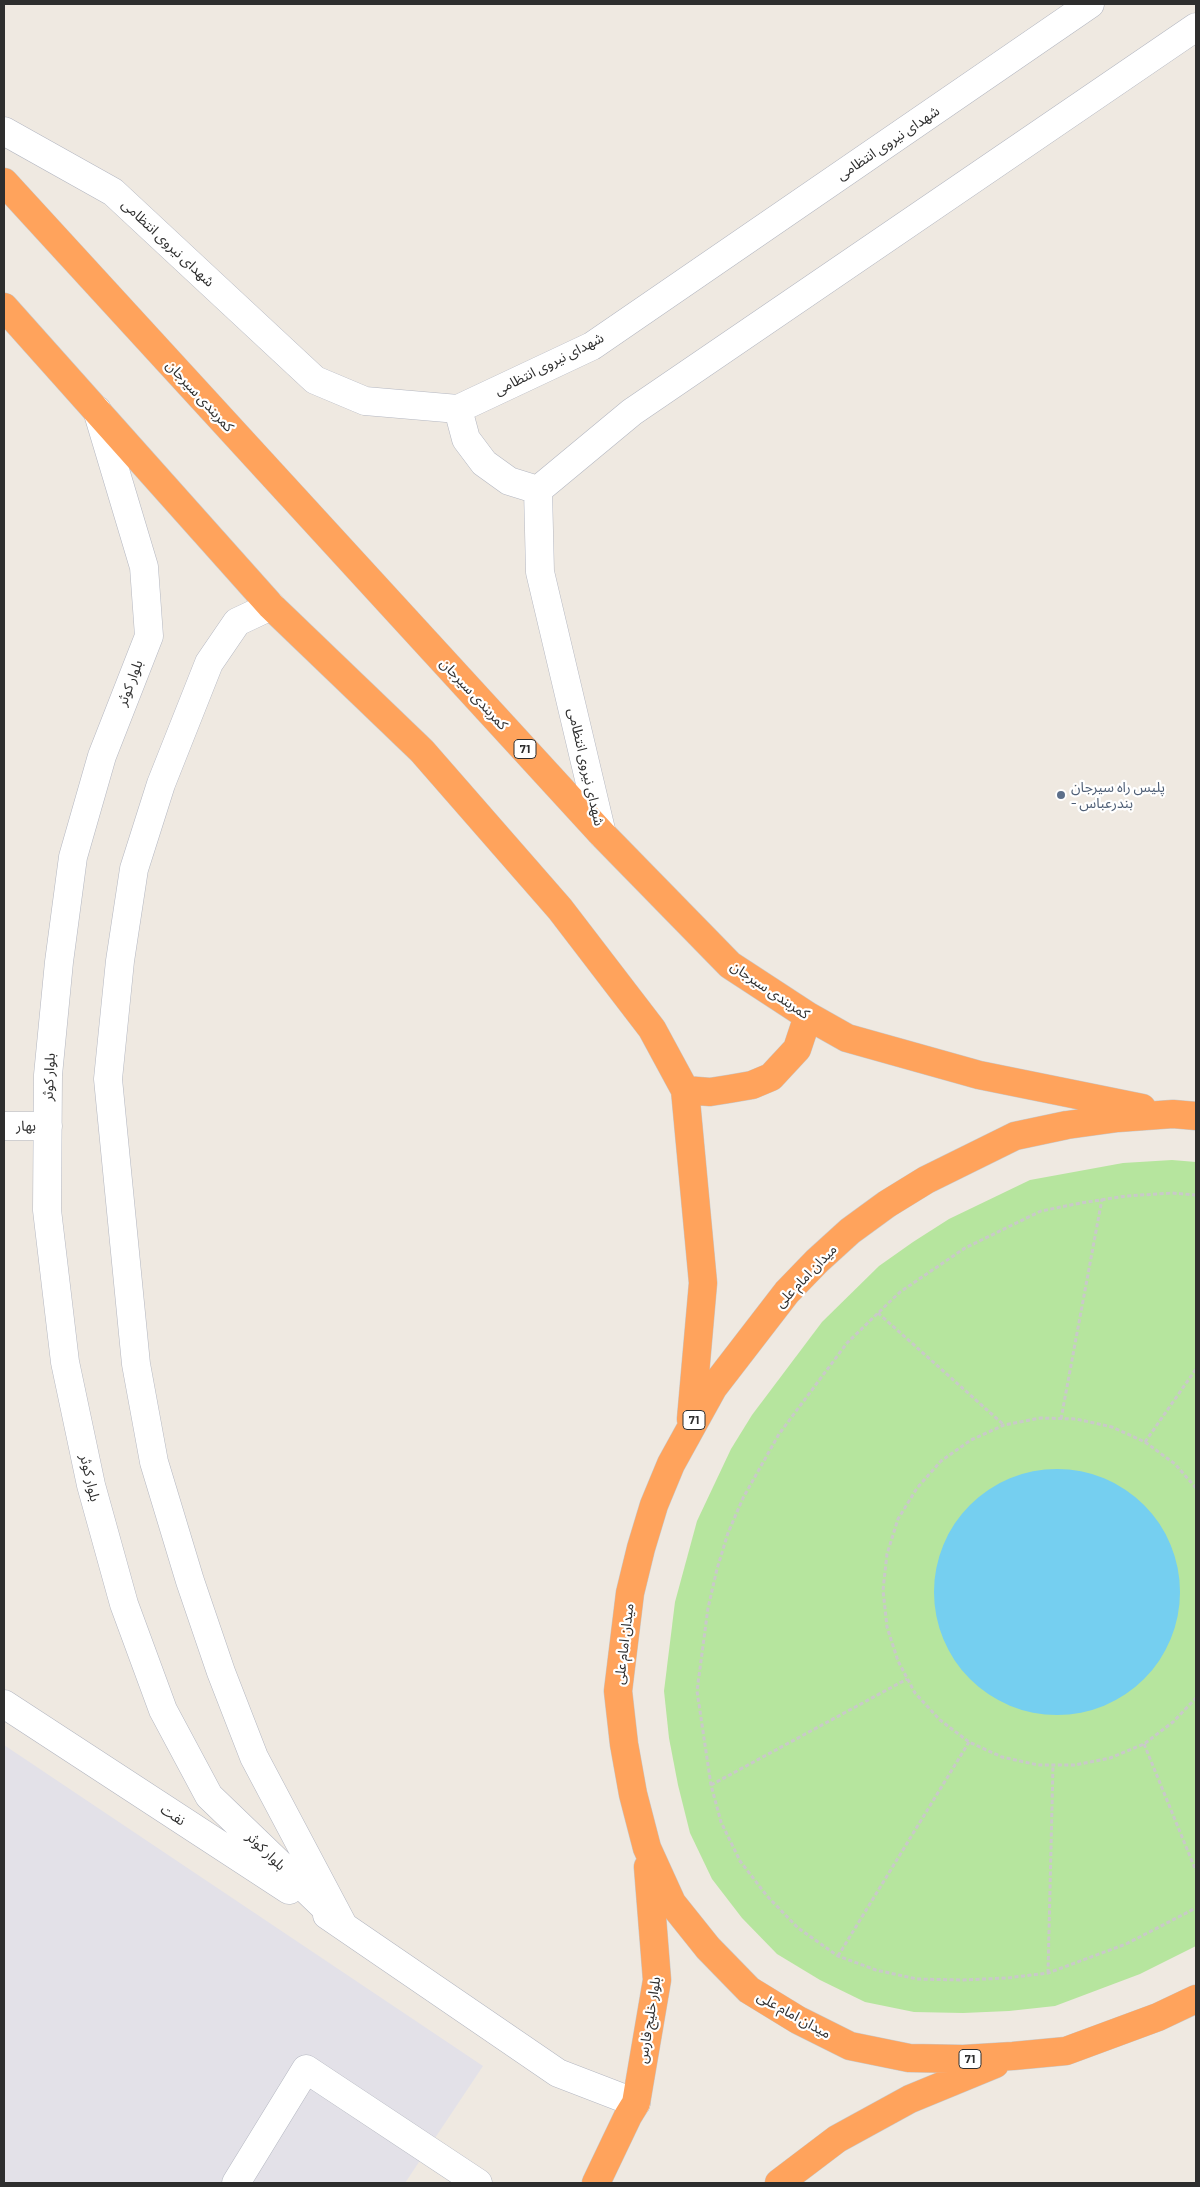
<!DOCTYPE html>
<meta charset="utf-8">
<style>
body{margin:0}
#map{position:relative;width:1200px;height:2187px;overflow:hidden;background:#efe9e1;font-family:Barlow,sans-serif}
canvas{display:block}
.frame{position:absolute;inset:0;border:5px solid #2e2e2e;pointer-events:none}
</style>
<div id="map">
<canvas width="1200" height="2187"></canvas>
<div class="frame"></div>
</div>
<script>
const ctx = document.querySelector('canvas').getContext('2d');
ctx.lineJoin = 'round';
function fill(path, color) { ctx.fillStyle = color; ctx.fill(path, 'evenodd'); }
const toPath = rows => new Path2D(rows.map(r => 'M' + r).join(''));
function strokePath(path, color, width, dash) { ctx.strokeStyle = color; ctx.lineWidth = width; ctx.lineCap = dash ? 'butt' : 'round'; ctx.setLineDash(dash || []); ctx.stroke(path); }
function drawText(font, color, halo, rows, align = 'center') {
  ctx.font = font + ' Barlow,"Noto Sans Arabic",sans-serif'; ctx.lineWidth = 4.5; ctx.setLineDash([]); ctx.textBaseline = 'middle'; ctx.strokeStyle = halo; ctx.fillStyle = color; for (const [text, x, y, turn = 0] of rows) {
    ctx.save(); ctx.translate(x, y); ctx.rotate((+turn || 0) * Math.PI / 180); ctx.textAlign = isNaN(turn) ? turn : align; if (halo) ctx.strokeText(text, 0, 0); ctx.fillText(text, 0, 0); ctx.restore();
  }
}
fill(toPath([
 [4,1745,483,2066,405,2183,4,2183]
]), '#e3e1e8');
fill(toPath([
 [1172,1160,1196,1162,1196,1946,1140,1974,1055,2006,1009,2011,963,2013,914,2012,865,2002,820,1980,777,1954,742,1918,712,1879,690,1833,678,1785,669,1738,664,1691,675,1602,697,1521,731,1449,752,1415,822,1322,879,1266,913,1242,949,1219,1030,1180,1123,1163]
]), '#b6e59e');
fill(toPath([
 '934 1592a123 123 0 1 1 246 0a123 123 0 1 1-246 0Z'
]), '#75cff0');
const minor = toPath([
 [4,131,113,192,315,380,365,401,458,409,592,346,1090,4],
 [458,409,466,439,484,463,509,481,538,490],
 [97,410,144,567,149,636,102,756,73,857,59,962,48,1075,47,1210,65,1362,91,1485,124,1604,163,1710,209,1796,343,1925,254,1757,221,1672,190,1581,154,1462,136,1364,108,1079,120,961,134,869,161,784,209,663,237,622,271,606],
 [602,834,540,572,538,490,632,412,1196,27],
 [4,1126,48,1126],
 [4,1704,289,1890],
 [327,1915,558,2073,636,2103],
 [236,2183,306,2069,478,2183]
]);
const highway = toPath([
 [4,182,602,834,730,965,808,1016,847,1038,979,1075,1142,1108],
 [4,307,271,606,422,751,560,909,652,1029,685,1090,703,1283,691,1419],
 [685,1090,710,1092,729,1089,752,1085,771,1077,797,1049,808,1016],
 [1196,1116,1173,1114,1118,1118,1067,1125,1015,1136,926,1180,887,1204,850,1231,817,1261,787,1292,713,1388,671,1464,654,1505,641,1548,630,1593,618,1691,624,1744,633,1794,647,1848,672,1903,708,1948,749,1990,798,2020,850,2046,909,2058,963,2059,1013,2056,1066,2051,1158,2017,1196,1999],
 [596,2183,628,2116,636,2103,657,1980,648,1867],
 [779,2183,837,2139,910,2099,995,2064]
]);
strokePath(minor, '#b4b7c1', 29);
strokePath(highway, '#c9c9c9', 29);
strokePath(toPath([
 [1196,1195,1172,1193,1126,1196,1081,1203,1041,1211,965,1248,900,1292,878,1313,847,1343,779,1434,743,1498,728,1533,717,1569,708,1608,697,1691,711,1785,721,1822,740,1861,767,1896,798,1928,838,1956,876,1970,917,1979,962,1980,1007,1978,1048,1973,1126,1944,1196,1908],
 [878,1313,1004,1425],
 [1061,1419,1102,1199],
 [1145,1442,1196,1369],
 [1196,1488,1175,1464,1145,1442,1112,1427,1076,1419,1040,1418,1004,1425,971,1440,941,1461,917,1488,898,1519,887,1554,883,1590,887,1627,898,1661,915,1693,940,1720,969,1742,1002,1757,1038,1765,1075,1765,1110,1758,1144,1744,1173,1722,1196,1698],
 [1144,1744,1196,1871],
 [711,1785,907,1679],
 [838,1956,969,1742],
 [1048,1973,1053,1765]
]), '#c9c9c9', 3, [4, 2.5]);
strokePath(minor, '#fff', 28);
strokePath(highway, '#ffa35c', 28);
for (const [x, y, r, color] of [
 [1061,795,5,"#5c6f8a"]
]) { const dot = new Path2D(); dot.arc(x, y, r, 0, 2 * Math.PI); ctx.fillStyle = color; ctx.fill(dot); strokePath(dot, '#fff', 2); }
for (const [x, y, w] of [
 [525,749,22],
 [694,1420,22],
 [970,2059,22]
]) { const box = new Path2D(); box.roundRect(x - w / 2, y - 9.5, w, 19, 4); ctx.fillStyle = '#fff'; ctx.fill(box); strokePath(box, '#2e2e2e', 1); }
drawText('bold 12px', '#2e2e2e', null, [
 ["71",525,749],
 ["71",694,1420],
 ["71",970,2059]
]);
drawText('14px', '#2e2e2e', '#fff', [
 ["شهدای نیروی انتظامی",888,143,-34],
 ["شهدای نیروی انتظامی",168,243,43],
 ["شهدای نیروی انتظامی",549,364,-27],
 ["کمربندی سیرجان",200,396,47],
 ["بلوار کوثر",130,683,-69],
 ["کمربندی سیرجان",474,694,47],
 ["شهدای نیروی انتظامی",586,767,77],
 ["کمربندی سیرجان",770,990,34],
 ["بلوار کوثر",49,1077,-87],
 ["بهار",26,1126,-1],
 ["میدان امام علی",806,1276,-46],
 ["بلوار کوثر",90,1478,77],
 ["میدان امام علی",624,1644,-83],
 ["نفت",173,1815,33],
 ["بلوار کوثر",266,1851,44],
 ["میدان امام علی",794,2015,29],
 ["بلوار خلیج فارس",649,2020,-81]
]);
drawText('14px', '#4e5e75', '#fff', [
 ["پلیس راه سیرجان",1071,787],
 ["- بندرعباس",1071,803]
], 'left');
</script>
